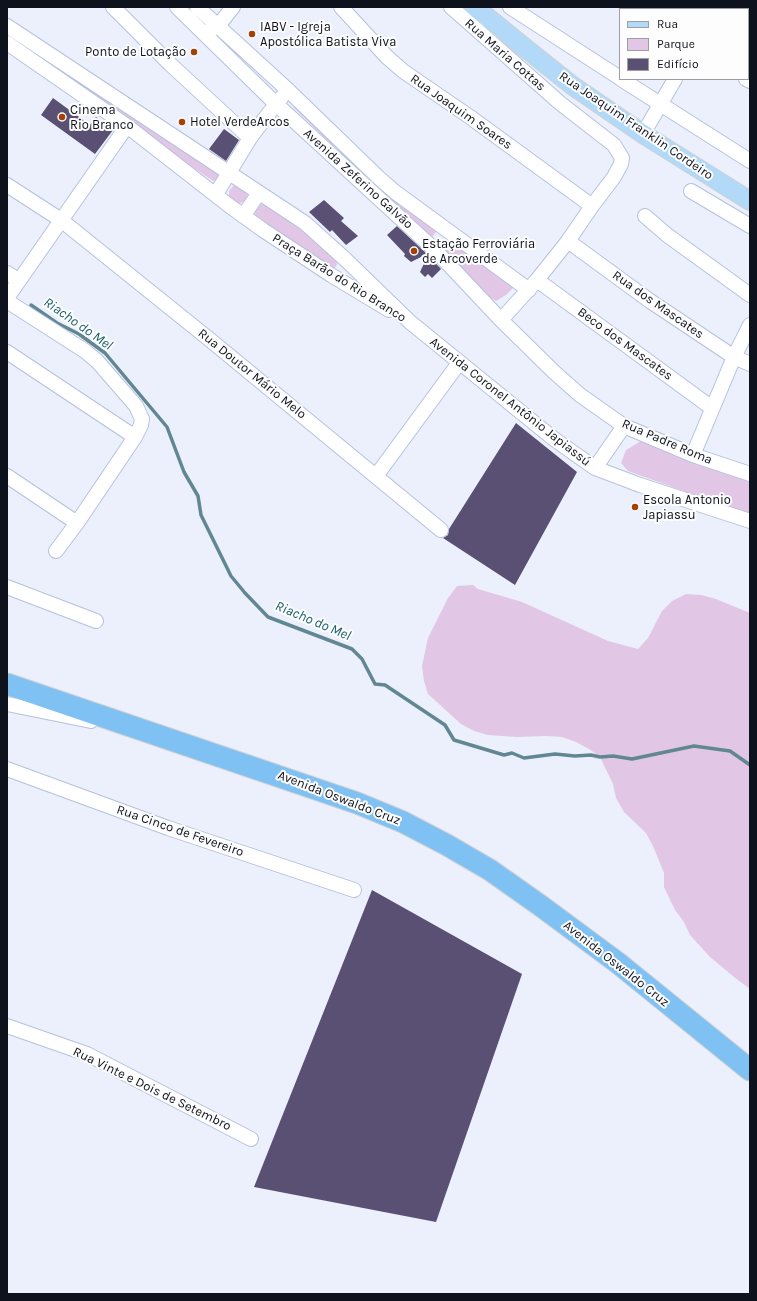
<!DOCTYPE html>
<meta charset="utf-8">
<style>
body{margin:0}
#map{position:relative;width:757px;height:1301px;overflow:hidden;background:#ebf0fc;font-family:Karla,sans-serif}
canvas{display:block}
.frame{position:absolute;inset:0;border:8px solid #0e121c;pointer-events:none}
.legend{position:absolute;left:619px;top:8px;width:130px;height:72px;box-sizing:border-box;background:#fdfdfd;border:1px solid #9d9fa3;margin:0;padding:5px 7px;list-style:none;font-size:12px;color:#0e121c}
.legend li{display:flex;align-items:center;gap:8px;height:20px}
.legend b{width:20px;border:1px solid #9d9fa3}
</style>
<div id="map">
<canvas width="757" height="1301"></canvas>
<div class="frame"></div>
<ul class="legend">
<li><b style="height:5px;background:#b2daf8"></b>Rua</li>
<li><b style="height:11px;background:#e2c6e5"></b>Parque</li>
<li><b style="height:11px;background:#595073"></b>Edifício</li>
</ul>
</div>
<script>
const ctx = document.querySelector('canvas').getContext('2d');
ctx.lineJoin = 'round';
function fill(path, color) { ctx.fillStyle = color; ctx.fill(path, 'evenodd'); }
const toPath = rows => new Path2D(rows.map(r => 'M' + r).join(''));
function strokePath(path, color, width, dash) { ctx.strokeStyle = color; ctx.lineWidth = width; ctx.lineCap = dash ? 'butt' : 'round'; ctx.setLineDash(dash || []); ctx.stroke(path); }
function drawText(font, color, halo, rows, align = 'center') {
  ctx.font = font + ' Karla,sans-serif'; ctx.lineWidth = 4; ctx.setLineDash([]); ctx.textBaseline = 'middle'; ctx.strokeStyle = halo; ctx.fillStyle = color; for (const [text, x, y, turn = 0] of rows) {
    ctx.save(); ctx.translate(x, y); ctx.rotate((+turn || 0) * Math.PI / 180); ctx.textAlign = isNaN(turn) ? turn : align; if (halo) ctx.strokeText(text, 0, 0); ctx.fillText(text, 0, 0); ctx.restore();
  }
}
fill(toPath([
 [16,36,219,171,219,179,213,181,138,130,11,38],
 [297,104,338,144,334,147,293,107],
 [344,151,439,228,430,240,341,153],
 [234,185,243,186,247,191,247,198,243,202,237,204,229,196,229,191],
 [264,203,270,204,336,257,337,265,332,270,256,220,255,213,258,206],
 [450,240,510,280,513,288,506,295,496,301,489,297,444,251,446,244],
 [641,441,750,482,750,515,628,471,621,463,626,450],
 [473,585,478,589,522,602,608,641,638,649,648,638,662,611,672,601,686,594,701,595,716,599,750,613,750,989,734,977,710,957,690,935,684,922,675,910,664,887,664,873,653,846,646,833,624,812,616,798,613,784,600,757,589,749,576,742,562,737,547,736,517,737,502,736,488,735,474,731,461,724,428,694,424,681,422,666,428,638,448,598,457,586]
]), '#e2c6e5');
strokePath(toPath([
 [31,305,57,323,79,334,105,353,167,427,184,472,198,496,201,515,231,576,245,593,268,617,352,649,362,659,375,684,385,685,445,725,454,740,504,755,512,753,524,758,555,754,575,756,591,755,600,757,613,756,632,759,694,746,730,751,750,765]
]), '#618793', 3.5);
fill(toPath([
 [53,98,90,125,96,117,113,130,95,154,41,115],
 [224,129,239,140,226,161,209,149],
 [324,200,344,218,341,221,358,236,346,245,332,230,330,232,309,212],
 [397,226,427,254,411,262,404,256,405,254,387,235],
 [428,255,441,269,432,278,428,274,425,277,420,272],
 [516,423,577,472,515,585,443,538,448,535,449,529],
 [372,890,522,974,436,1222,254,1187]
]), '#595073');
const minor = toPath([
 [113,7,170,64,250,138],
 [177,7,276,104,435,250,501,320,554,372,580,395,624,426,693,455,750,474],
 [197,7,289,91,379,178,395,192,529,290],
 [341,7,387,57,403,71,470,117,592,206],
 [451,7,560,103,614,145,622,158,621,164,614,177,592,206,568,241,537,280,501,320],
 [510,7,620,78],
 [638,7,641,9],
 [715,9,716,7],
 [7,26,305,223,345,259,410,322,554,439,595,468,640,485,750,521],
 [210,30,218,26,233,7],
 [7,43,127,126,231,207,263,230,331,275,389,310],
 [621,79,750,161],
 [746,79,750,81],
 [643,134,675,79],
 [7,185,61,220,209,339,441,530],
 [691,191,750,226],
 [216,194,250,138,276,104,282,97],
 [243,216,259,193],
 [645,216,667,235,750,295],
 [568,241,650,301,734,357,750,364],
 [7,273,18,280],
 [537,280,712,408],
 [7,298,127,126],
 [7,301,85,351,97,361,136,406,142,419,141,425,135,437,77,523,56,551],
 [7,352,135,437],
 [693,455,734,357,750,325],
 [595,468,624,426],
 [7,476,77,523],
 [376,476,459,363],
 [7,587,96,621],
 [7,704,91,721],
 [7,769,168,828,354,890],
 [7,1026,87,1054,251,1139]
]);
const major = toPath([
 [475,7,524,47,573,86,643,134,750,201]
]);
const highway = toPath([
 [7,684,357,803,403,822,447,845,490,870,541,906,618,963,750,1070]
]);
strokePath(minor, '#b5c1de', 16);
strokePath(major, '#cfd0d2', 20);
strokePath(highway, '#cfd0d2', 23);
strokePath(minor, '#fff', 14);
strokePath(major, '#b2daf8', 18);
strokePath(highway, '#7fc1f3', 21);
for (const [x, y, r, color] of [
 [252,34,4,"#a44106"],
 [194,52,4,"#a44106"],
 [62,117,4,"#a44106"],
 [182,122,4,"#a44106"],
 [414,251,4,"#a44106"],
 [635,507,4,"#a44106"]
]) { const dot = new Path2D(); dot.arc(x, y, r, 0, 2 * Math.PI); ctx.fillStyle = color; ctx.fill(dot); strokePath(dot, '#fdfdfd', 1.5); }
drawText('13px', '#0e121c', '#fdfdfd', [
 ["IABV - Igreja",260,27],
 ["Apostólica Batista Viva",260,42],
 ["Ponto de Lotação",186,52,"right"],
 ["Cinema",70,110],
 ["Rio Branco",70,125],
 ["Hotel VerdeArcos",190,122],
 ["Estação Ferroviária",422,244],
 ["de Arcoverde",422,259],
 ["Escola Antonio",643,500],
 ["Japiassu",643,515]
], 'left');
drawText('13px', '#0e121c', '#fdfdfd', [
 ["Rua Maria Cottas",505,55,41],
 ["Rua Joaquim Soares",461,112,35],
 ["Rua Joaquim Franklin Cordeiro",636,126,34],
 ["Avenida Zeferino Galvão",358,179,42],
 ["Praça Barão do Rio Branco",339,278,32],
 ["Rua dos Mascates",658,305,35],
 ["Beco dos Mascates",625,344,36],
 ["Rua Doutor Mário Melo",252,374,39],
 ["Avenida Coronel Antônio Japiassú",510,402,38],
 ["Rua Padre Roma",667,442,23],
 ["Avenida Oswaldo Cruz",339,798,21],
 ["Rua Cinco de Fevereiro",180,831,19],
 ["Avenida Oswaldo Cruz",616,964,38],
 ["Rua Vinte e Dois de Setembro",152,1089,26]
]);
drawText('italic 14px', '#1c616f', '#fdfdfd', [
 ["Riacho do Mel",78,324,35],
 ["Riacho do Mel",313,621,23]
]);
</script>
